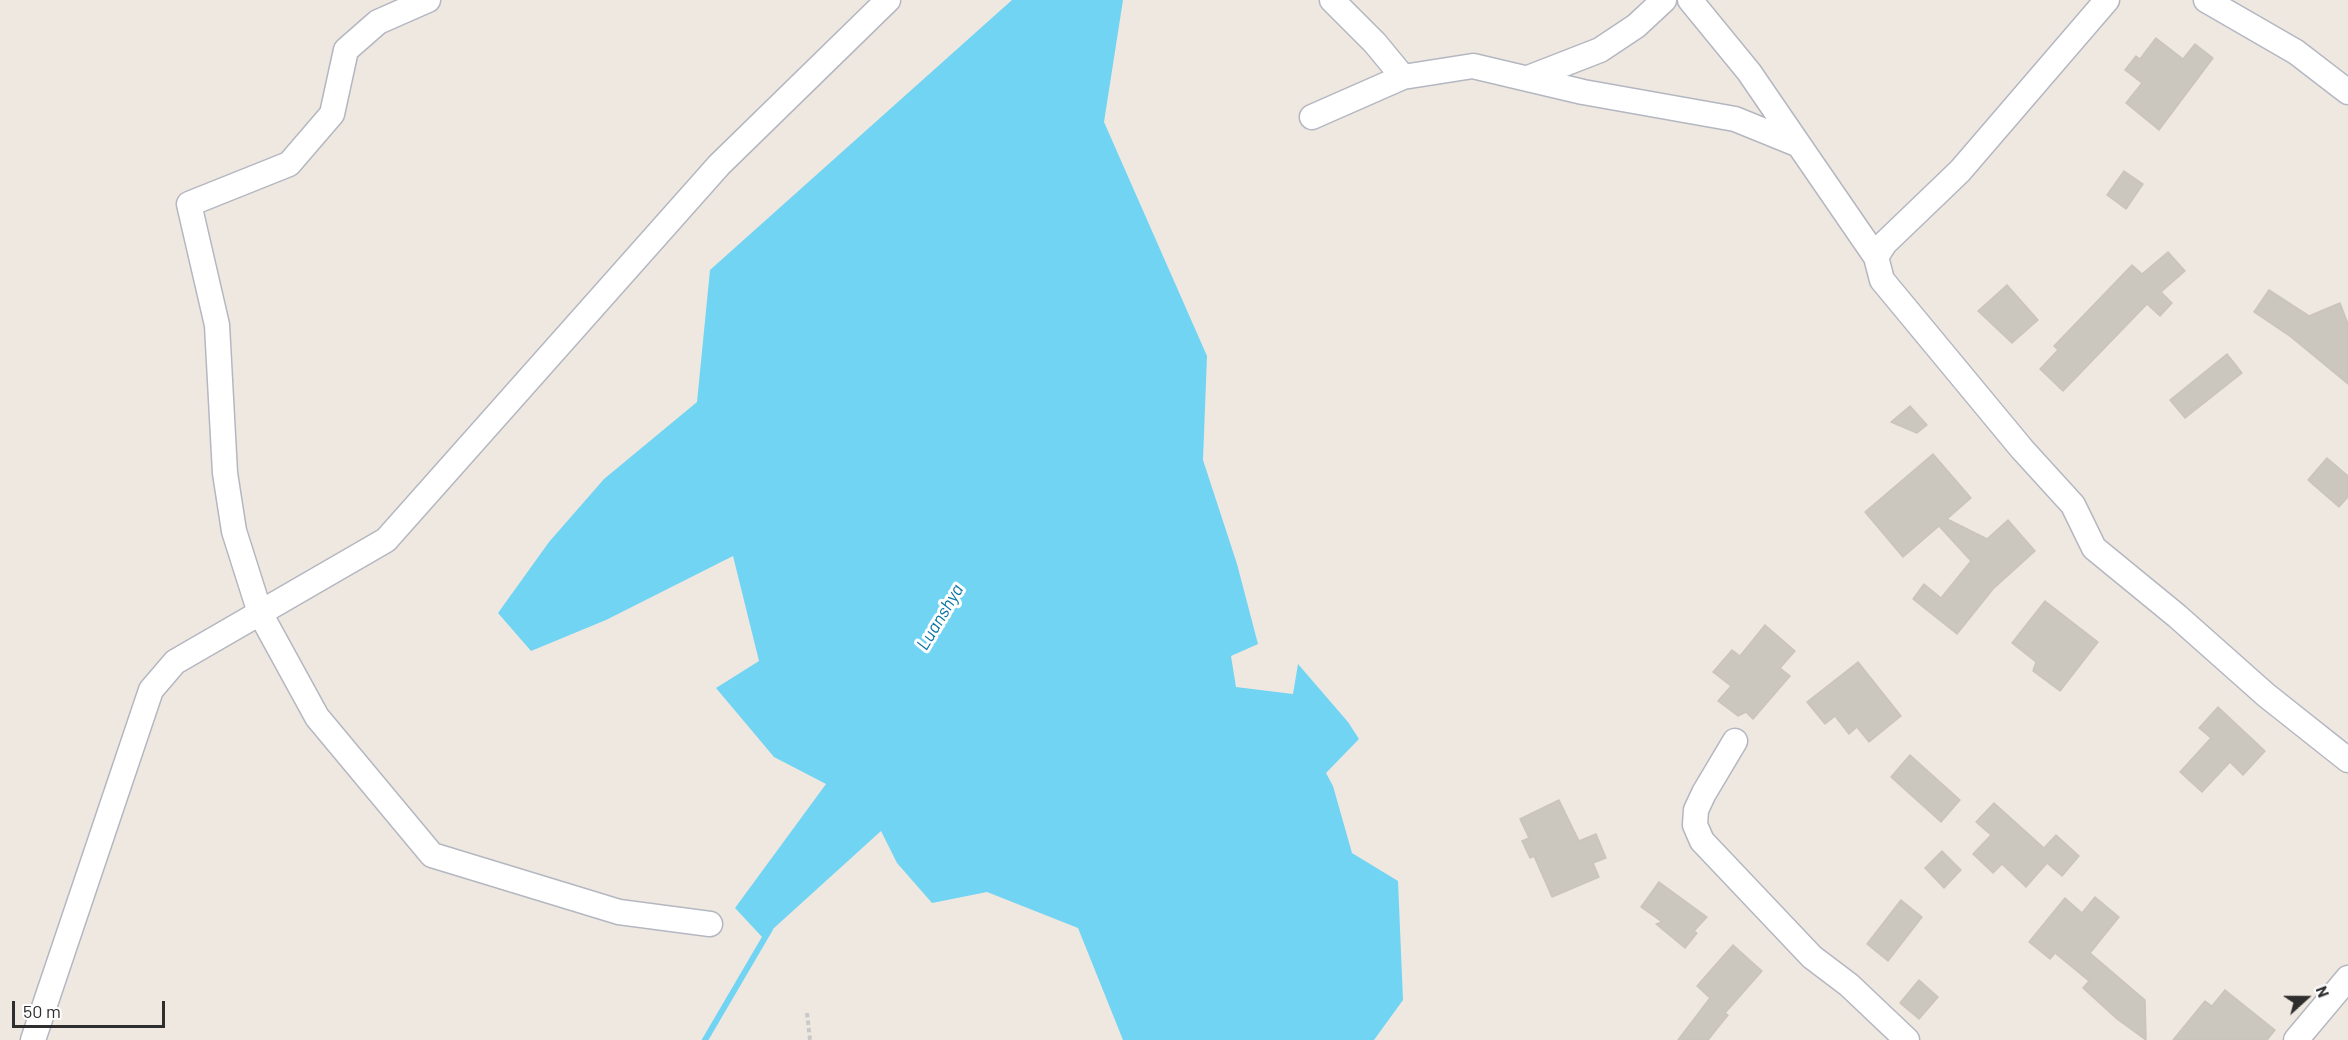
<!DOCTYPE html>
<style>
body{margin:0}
#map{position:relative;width:2348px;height:1040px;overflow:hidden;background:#efe8e0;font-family:Barlow,sans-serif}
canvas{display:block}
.north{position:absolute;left:2276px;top:968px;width:60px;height:60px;-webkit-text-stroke:4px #fff;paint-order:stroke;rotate:69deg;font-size:16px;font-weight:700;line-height:24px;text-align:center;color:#2e2e2e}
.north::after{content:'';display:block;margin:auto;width:21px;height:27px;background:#2e2e2e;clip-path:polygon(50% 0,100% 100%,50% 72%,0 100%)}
.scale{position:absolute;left:12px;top:1001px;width:153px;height:27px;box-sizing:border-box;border:3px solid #2e2e2e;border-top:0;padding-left:8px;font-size:18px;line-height:21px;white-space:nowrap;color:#2e2e2e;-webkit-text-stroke:4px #fff;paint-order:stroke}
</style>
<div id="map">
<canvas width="2348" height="1040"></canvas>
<div class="north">N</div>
<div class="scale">50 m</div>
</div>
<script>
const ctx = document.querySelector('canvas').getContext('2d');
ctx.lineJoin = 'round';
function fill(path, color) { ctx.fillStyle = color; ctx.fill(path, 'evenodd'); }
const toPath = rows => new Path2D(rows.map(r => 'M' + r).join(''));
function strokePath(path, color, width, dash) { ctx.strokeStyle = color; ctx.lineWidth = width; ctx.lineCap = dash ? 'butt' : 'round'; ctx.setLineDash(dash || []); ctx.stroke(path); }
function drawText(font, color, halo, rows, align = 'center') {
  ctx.font = font + ' Barlow,sans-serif'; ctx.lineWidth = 6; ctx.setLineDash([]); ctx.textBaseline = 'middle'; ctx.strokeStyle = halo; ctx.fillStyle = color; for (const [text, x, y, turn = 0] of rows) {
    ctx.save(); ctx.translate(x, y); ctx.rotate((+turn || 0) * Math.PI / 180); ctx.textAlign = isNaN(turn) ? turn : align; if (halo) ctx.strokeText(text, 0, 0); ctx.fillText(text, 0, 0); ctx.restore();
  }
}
fill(toPath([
 [1012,0,1123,0,1104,122,1207,356,1203,460,1237,564,1258,644,1231,656,1236,687,1293,694,1298,664,1348,722,1359,739,1326,773,1333,786,1352,853,1398,881,1403,1000,1374,1040,1123,1040,1078,928,987,892,932,903,897,863,881,831,763,938,735,908,826,784,774,757,716,688,759,661,733,556,606,620,531,651,498,613,549,542,604,479,697,402,710,270]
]), '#71d4f3');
strokePath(toPath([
 [705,1040,770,929]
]), '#71d4f3', 6);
const building = toPath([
 [2156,38,2183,59,2195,44,2213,58,2159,130,2126,103,2142,83,2125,70,2136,56,2140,59,2156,38],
 [2124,171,2143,184,2126,209,2107,195,2124,171],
 [2168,252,2185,271,2161,292,2172,303,2160,316,2147,304,2063,391,2040,369,2058,350,2054,346,2132,265,2142,274,2168,252],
 [2007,285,2038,320,2012,343,1978,311,2007,285],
 [2269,290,2309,316,2340,303,2348,324,2348,384,2291,337,2254,312,2269,290],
 [2227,354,2242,373,2185,418,2170,400,2227,354],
 [1910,406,1927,425,1917,433,1891,422,1910,406],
 [1933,454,1971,498,1947,519,1987,539,2008,520,2035,551,1993,589,1957,634,1913,599,1924,584,1941,598,1971,561,1939,526,1903,557,1865,512,1933,454],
 [2327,458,2348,476,2348,497,2339,507,2308,480,2327,458],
 [2045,601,2098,642,2060,691,2033,671,2036,662,2012,643,2045,601],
 [1765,625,1795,651,1780,668,1790,676,1753,719,1746,712,1738,716,1718,701,1731,686,1713,672,1732,650,1740,656,1765,625],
 [1858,662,1901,716,1869,742,1857,727,1849,734,1835,716,1825,724,1807,702,1858,662],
 [2218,707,2265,751,2243,775,2230,762,2202,792,2180,772,2211,738,2199,728,2218,707],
 [1910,755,1960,800,1941,822,1891,777,1910,755],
 [1559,800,1579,841,1596,834,1606,858,1593,863,1599,877,1552,897,1534,856,1530,858,1522,841,1529,838,1520,819,1559,800],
 [1994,803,2044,848,2056,835,2079,856,2062,876,2047,863,2026,887,2002,864,1993,873,1973,854,1991,835,1976,822,1994,803],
 [1942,851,1961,870,1944,888,1925,868,1942,851],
 [1659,882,1707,917,1694,931,1697,933,1685,948,1656,924,1662,922,1641,907,1659,882],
 [2095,897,2119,917,2090,953,2145,1000,2146,1040,2117,1019,2083,988,2089,981,2055,953,2050,959,2029,942,2065,898,2082,913,2095,897],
 [1901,900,1922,917,1888,961,1867,944,1901,900],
 [1733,945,1762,971,1725,1013,1728,1015,1708,1040,1678,1040,1710,998,1697,986,1733,945],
 [1919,980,1938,997,1919,1019,1900,1003,1919,980],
 [2225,990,2275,1030,2267,1040,2173,1040,2205,1001,2212,1006,2225,990]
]);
fill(building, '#cbc6be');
strokePath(building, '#cbc4b9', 1.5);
const minor = toPath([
 [428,0,378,22,346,50,332,114,289,164,189,204,217,325,225,473,234,531,260,613,317,717,432,855,619,912,710,924],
 [1332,0,1375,43,1403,77],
 [1690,0,1749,72,1799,145],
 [2107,0,1960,171,1885,243,1876,257,1882,280,2022,449,2073,505,2094,548,2177,616,2266,695,2348,760],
 [2206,0,2296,52,2348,92],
 [1528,78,1600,50,1636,26,1664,0],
 [1312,117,1403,77,1473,66,1583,92,1735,119,1799,145,1876,257],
 [1735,741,1704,793,1696,810,1695,825,1702,841,1812,957,1849,985,1907,1040],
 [33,1040,151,690,175,662,386,540,719,165,888,0],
 [2296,1040,2348,978]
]);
strokePath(minor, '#b4b7c1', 27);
strokePath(toPath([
 [807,1013,810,1040]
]), '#c9c9c9', 4, [4.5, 3]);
strokePath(minor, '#fff', 24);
drawText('italic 18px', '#0975a6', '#fff', [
 ["Luanshya",940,617,-59]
]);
</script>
